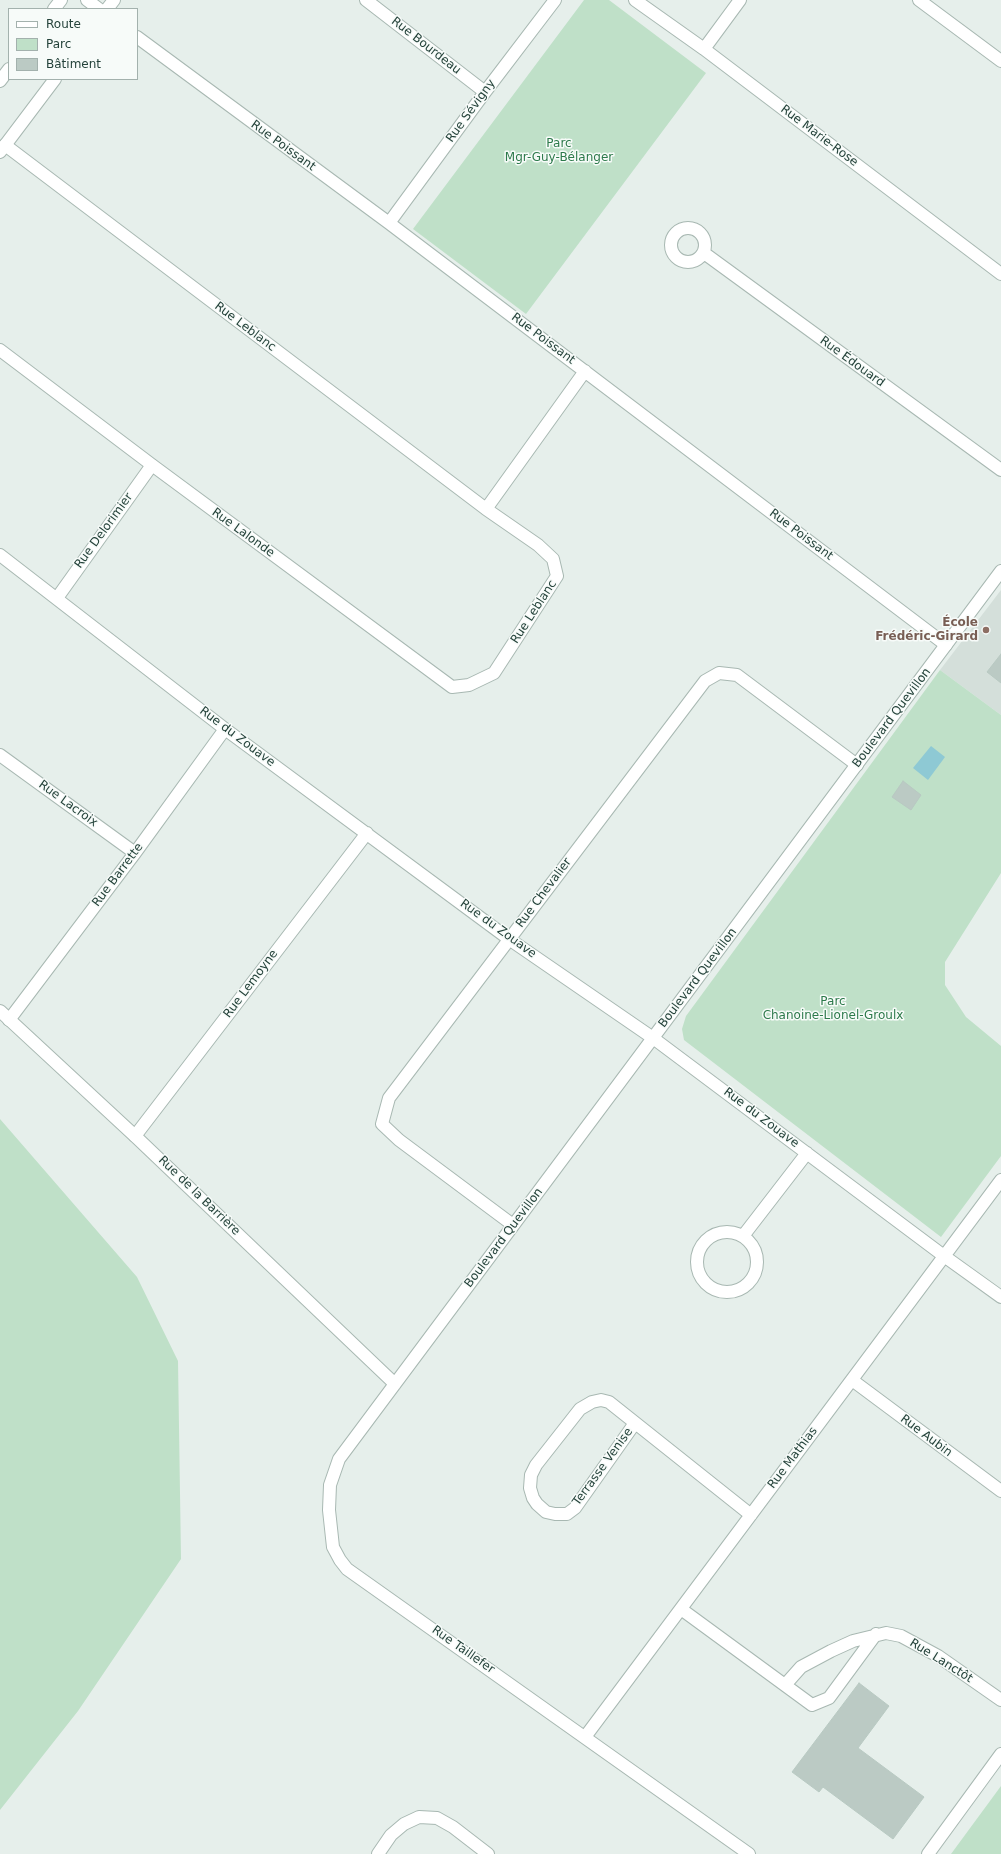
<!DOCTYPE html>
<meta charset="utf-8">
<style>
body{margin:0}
#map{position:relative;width:1001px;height:1854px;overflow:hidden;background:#e6efeb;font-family:"DejaVu Sans",sans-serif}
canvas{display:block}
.legend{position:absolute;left:8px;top:8px;width:130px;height:72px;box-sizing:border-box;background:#f7fbf9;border:1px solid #a3b1ad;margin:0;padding:5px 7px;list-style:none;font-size:12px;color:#24423a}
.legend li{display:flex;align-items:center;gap:8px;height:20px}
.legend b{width:20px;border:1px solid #a3b1ad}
</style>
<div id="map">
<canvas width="1001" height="1854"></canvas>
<ul class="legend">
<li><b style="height:5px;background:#fff"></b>Route</li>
<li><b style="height:11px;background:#bfe0c8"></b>Parc</li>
<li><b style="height:11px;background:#bbcac4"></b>Bâtiment</li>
</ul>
</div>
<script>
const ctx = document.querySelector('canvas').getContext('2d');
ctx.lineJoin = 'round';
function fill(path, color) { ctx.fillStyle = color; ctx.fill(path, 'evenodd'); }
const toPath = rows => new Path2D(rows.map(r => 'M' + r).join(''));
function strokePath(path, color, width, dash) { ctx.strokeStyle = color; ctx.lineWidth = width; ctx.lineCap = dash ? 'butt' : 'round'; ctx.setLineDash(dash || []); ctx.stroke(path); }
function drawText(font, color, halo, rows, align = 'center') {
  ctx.font = font + ' "DejaVu Sans",sans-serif'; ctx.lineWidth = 3; ctx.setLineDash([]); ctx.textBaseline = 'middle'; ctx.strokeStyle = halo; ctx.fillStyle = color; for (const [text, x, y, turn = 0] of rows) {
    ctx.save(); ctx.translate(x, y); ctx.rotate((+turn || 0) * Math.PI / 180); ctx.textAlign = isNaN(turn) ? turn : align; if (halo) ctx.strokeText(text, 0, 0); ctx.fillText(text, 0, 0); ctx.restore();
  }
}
fill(toPath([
 [1001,590,1001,715,940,670]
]), '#d4dfda');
fill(toPath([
 [584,0,609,0,706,73,526,314,413,229],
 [940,670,1001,715,1001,873,945,962,945,985,966,1017,1001,1046,1001,1156,941,1237,684,1040,682,1029,686,1016],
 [0,1119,137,1277,178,1361,181,1559,78,1711,0,1810],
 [1001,1786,1001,1854,951,1854]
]), '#bfe0c8');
fill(toPath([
 [931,746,945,757,928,780,913,768]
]), '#8ec9d4');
const building = toPath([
 [1001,654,1001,683,987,672,1001,654],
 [903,781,921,795,911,810,892,797,903,781],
 [859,1683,889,1706,858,1748,924,1797,893,1839,823,1787,819,1792,792,1772,859,1683]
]);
fill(building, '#bbcac4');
strokePath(building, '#b8c9c2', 1);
const minor = toPath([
 [87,0,99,9],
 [366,0,485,92],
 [635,0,704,49,1001,274],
 [137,37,389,223,946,645],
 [704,49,740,0],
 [389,223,485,92,555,0],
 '671 245a17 17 0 1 1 34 0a17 17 0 1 1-34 0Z',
 [704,253,1001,470],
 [0,350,152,465,452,687,469,685,494,673,557,576,553,559,538,545,486,509,5,145],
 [486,509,585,371],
 [0,555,225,729,509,939,653,1038,944,1256,1001,1297],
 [57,598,152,465],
 [0,755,135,853],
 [9,1020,135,853,225,729],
 [135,1136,367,833],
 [513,1225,399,1140,382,1124,389,1098,705,681,719,673,737,675,857,765],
 '697 1262a30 30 0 1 1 60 0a30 30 0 1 1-60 0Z',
 [743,1236,807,1153],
 [852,1380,1001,1491],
 [635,1423,575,1508,567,1514,555,1514,546,1512,537,1504,533,1498,530,1488,531,1475,536,1465,580,1409,592,1402,601,1400,609,1402,751,1515],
 [681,1609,812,1705,829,1698,876,1634],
 [785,1685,801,1667,831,1651,853,1641,886,1633,901,1636,938,1656,1001,1700],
 [585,1737,1001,1180],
 [378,1854,391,1835,404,1824,419,1817,437,1818,453,1827,488,1854],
 [928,1854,1001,1754]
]);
const tertiary = toPath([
 [919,0,1001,61],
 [54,9,61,0],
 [107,9,114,0],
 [0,81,9,69],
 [0,152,55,79],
 [0,1011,135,1136,395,1384],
 [749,1854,347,1569,340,1560,333,1547,329,1510,330,1485,339,1459,1001,571]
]);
strokePath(minor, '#a8b8b2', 14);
strokePath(tertiary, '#a8b8b2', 14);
strokePath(minor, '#fff', 12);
strokePath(tertiary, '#fff', 12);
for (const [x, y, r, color] of [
 [986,630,4,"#8d6e63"]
]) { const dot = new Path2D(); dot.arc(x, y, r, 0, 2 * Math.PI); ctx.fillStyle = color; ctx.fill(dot); strokePath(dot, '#f7fbf9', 1.5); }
drawText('12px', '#24423a', '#f7fbf9', [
 ["Rue Bourdeau",426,46,38],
 ["Rue Sévigny",471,111,-54],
 ["Rue Marie-Rose",819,136,37],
 ["Rue Poissant",283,146,36],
 ["Rue Leblanc",245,327,37],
 ["Rue Poissant",543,339,37],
 ["Rue Édouard",852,362,36],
 ["Rue Delorimier",104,531,-54],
 ["Rue Lalonde",243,533,36],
 ["Rue Poissant",801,535,37],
 ["Rue Leblanc",534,612,-57],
 ["Boulevard Quevillon",892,718,-53],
 ["Rue du Zouave",237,737,37],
 ["Rue Lacroix",68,804,36],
 ["Rue Barrette",118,875,-53],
 ["Rue Chevalier",544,893,-53],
 ["Rue du Zouave",498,929,36],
 ["Boulevard Quevillon",698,978,-53],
 ["Rue Lemoyne",251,984,-53],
 ["Rue du Zouave",761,1118,37],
 ["Rue de la Barrière",199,1196,44],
 ["Boulevard Quevillon",504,1238,-53],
 ["Rue Aubin",926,1436,37],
 ["Rue Mathias",793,1458,-53],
 ["Terrasse Venise",603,1467,-54],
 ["Rue Taillefer",463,1650,35],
 ["Rue Lanctôt",941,1661,32]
]);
drawText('12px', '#2d7a4b', '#f7fbf9', [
 ["Parc",559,144],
 ["Mgr-Guy-Bélanger",559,158],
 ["Parc",833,1002],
 ["Chanoine-Lionel-Groulx",833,1016]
]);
drawText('bold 12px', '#785e54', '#f7fbf9', [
 ["École",978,623],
 ["Frédéric-Girard",978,637]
], 'right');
</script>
